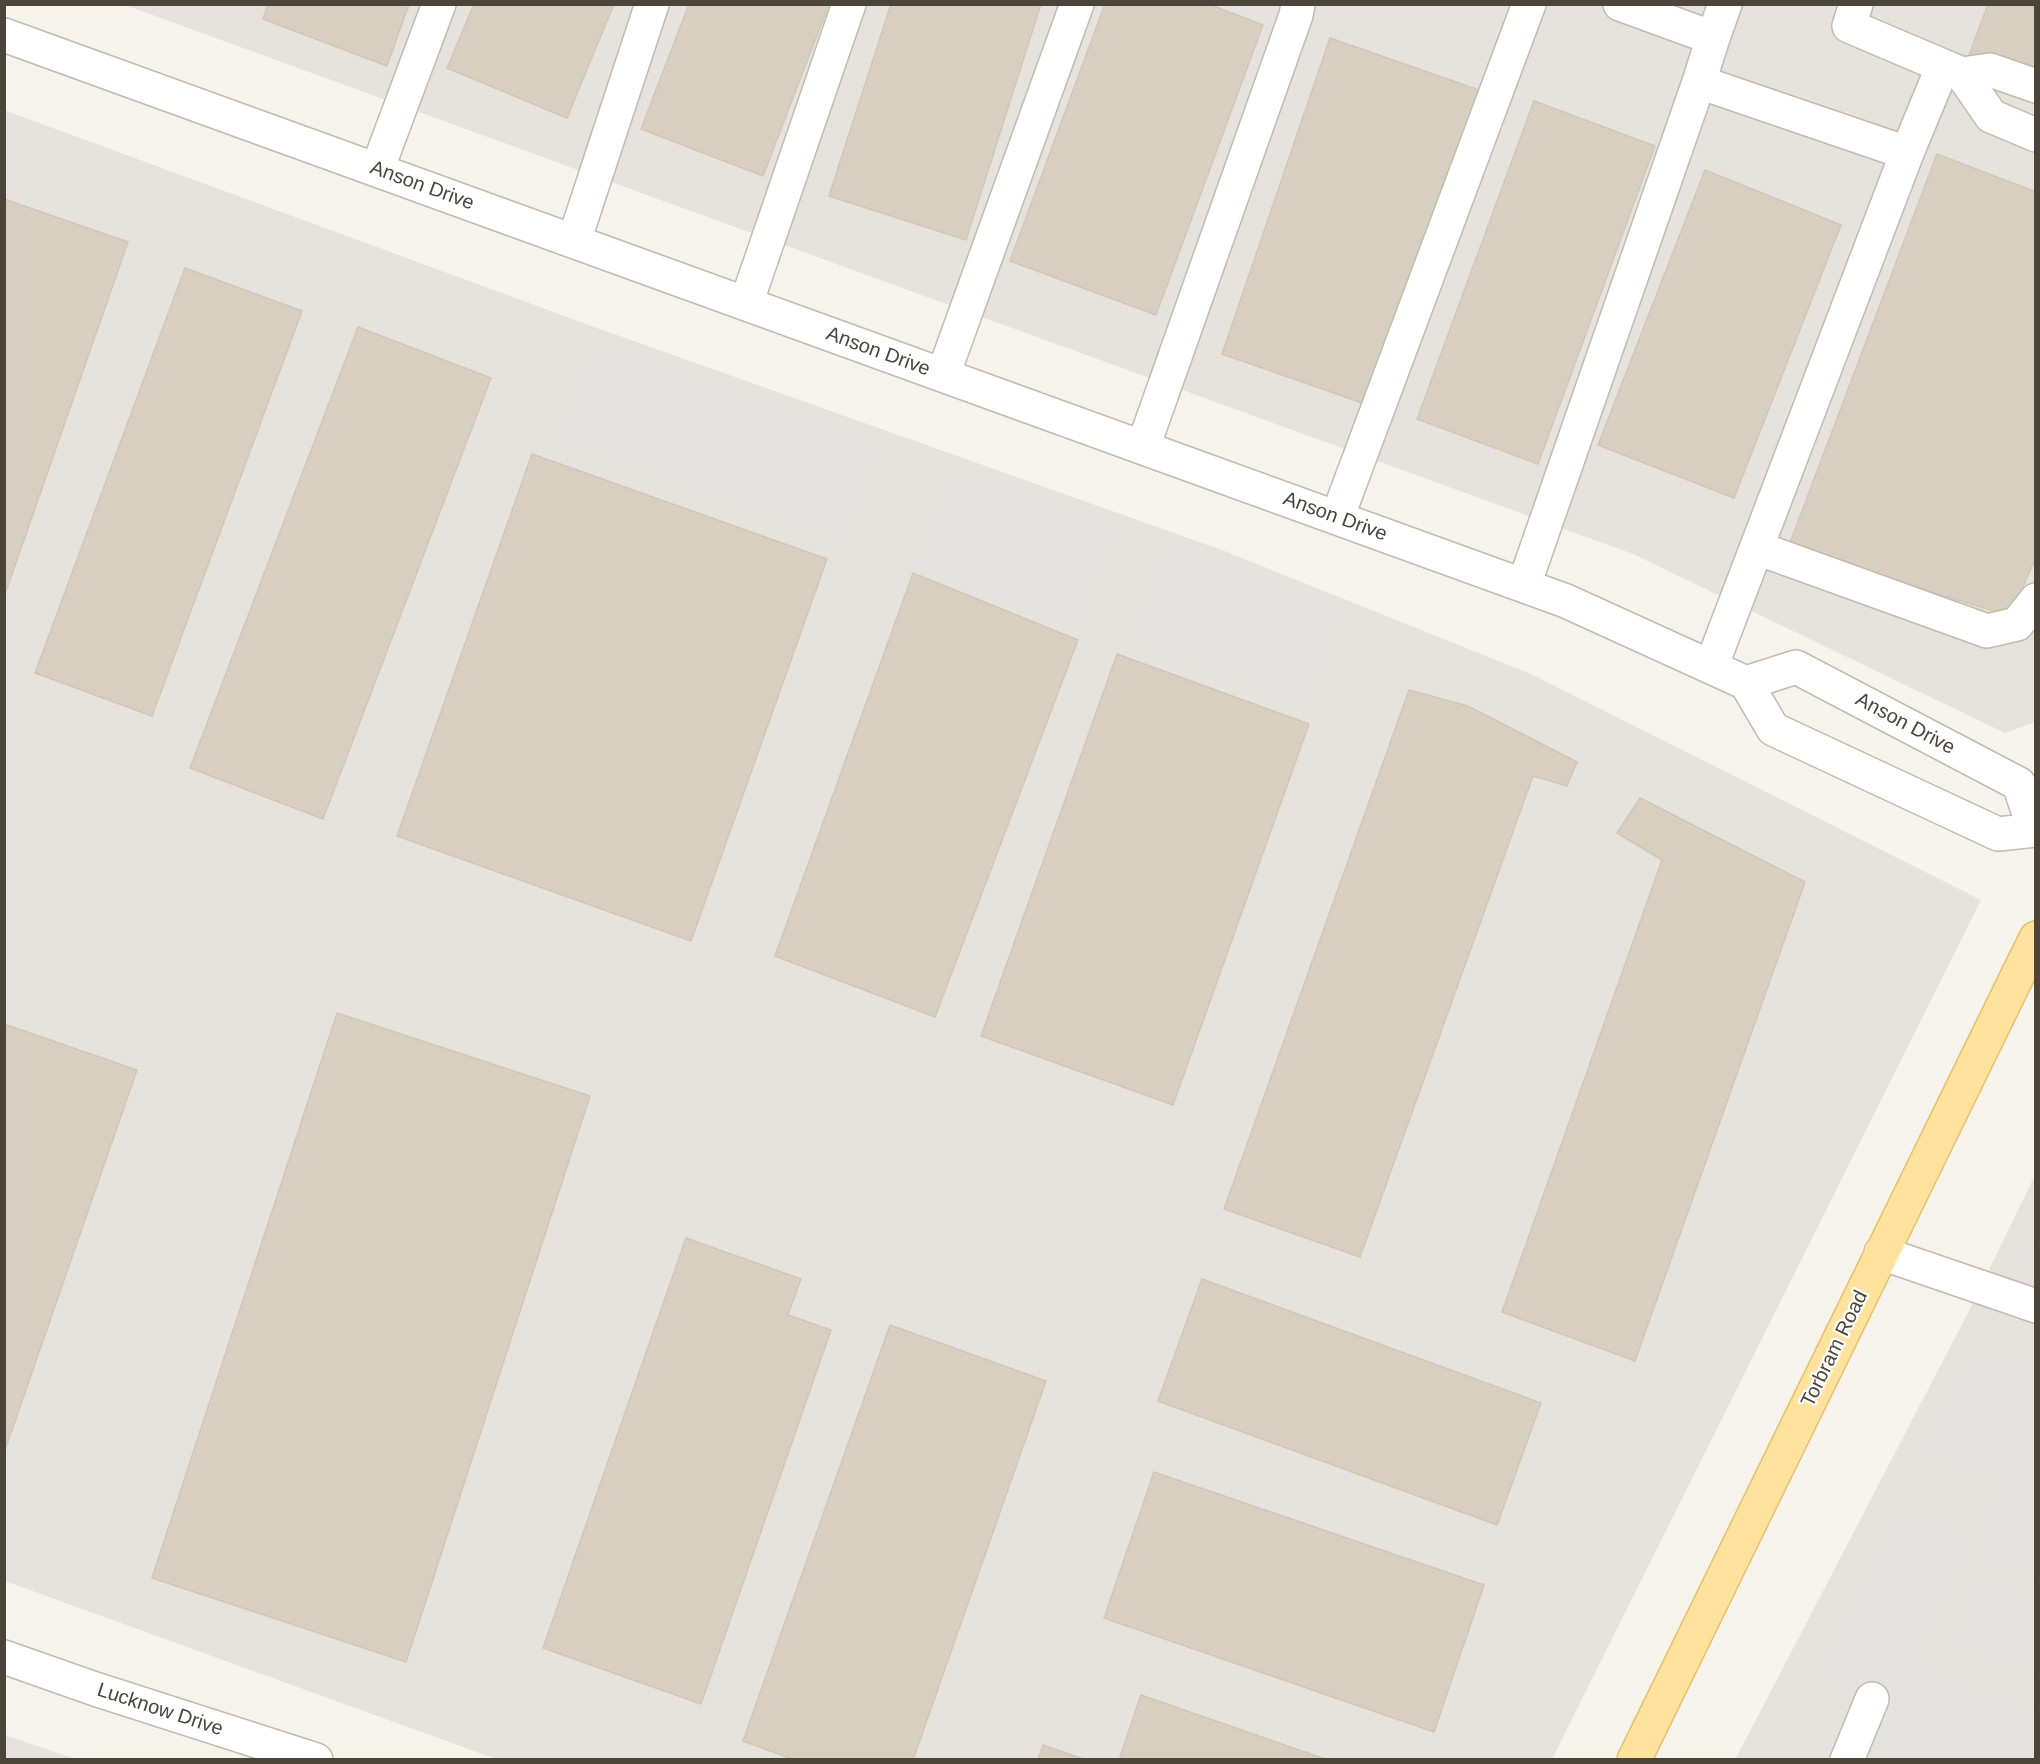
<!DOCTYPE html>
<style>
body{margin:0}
#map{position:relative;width:2040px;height:1764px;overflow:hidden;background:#f6f3ec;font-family:Helvetica,sans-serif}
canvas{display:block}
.frame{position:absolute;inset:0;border:6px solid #4b4439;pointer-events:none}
</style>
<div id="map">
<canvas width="2040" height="1764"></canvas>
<div class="frame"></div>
</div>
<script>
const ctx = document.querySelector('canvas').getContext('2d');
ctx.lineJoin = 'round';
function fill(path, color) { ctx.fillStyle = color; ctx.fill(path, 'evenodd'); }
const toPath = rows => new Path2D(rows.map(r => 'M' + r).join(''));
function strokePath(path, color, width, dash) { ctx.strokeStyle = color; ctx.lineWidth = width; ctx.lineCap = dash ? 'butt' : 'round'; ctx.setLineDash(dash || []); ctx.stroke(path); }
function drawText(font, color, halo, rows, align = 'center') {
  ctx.font = font + ' Helvetica,sans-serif'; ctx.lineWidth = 4.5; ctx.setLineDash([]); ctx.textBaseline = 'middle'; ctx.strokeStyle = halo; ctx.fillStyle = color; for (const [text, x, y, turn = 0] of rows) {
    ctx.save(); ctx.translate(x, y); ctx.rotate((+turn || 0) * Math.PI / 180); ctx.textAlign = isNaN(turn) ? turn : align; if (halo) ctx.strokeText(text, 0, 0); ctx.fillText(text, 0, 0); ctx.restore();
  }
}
fill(toPath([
 [125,5,2035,5,2035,722,2005,733,1633,554],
 [4,110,597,328,1222,550,1531,674,1981,900,1552,1759,496,1759,5,1581],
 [2035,1175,2035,1759,1735,1760,1971,1307],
 [5,1735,75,1759,5,1759]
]), '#e6e2dd');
fill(toPath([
 [597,345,871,445,837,542,562,442],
 [958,469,1109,530,1070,629,919,568],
 [1168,546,1335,606,1300,703,1134,643],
 [2035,1241,2035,1271,2021,1266,2016,1251],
 [1972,1350,2035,1371,2035,1578,1983,1560,2003,1478,1924,1458],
 [1902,1506,1965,1546,1912,1655,1921,1672,2027,1714,2035,1707,2035,1759,1928,1759,1846,1731,1858,1696,1819,1680],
 [1978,1579,2035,1601,2035,1680,2028,1675,1958,1648]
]), '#e5e3e0');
const building = toPath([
 [268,4,409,4,387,66,263,19,268,4],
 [474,4,614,4,567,118,447,68,474,4],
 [689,4,829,4,763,176,641,129,689,4],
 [891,4,1041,4,966,240,829,196,891,4],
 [1105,4,1208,4,1263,25,1156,315,1010,261,1105,4],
 [1988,4,2036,4,2036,82,1968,58,1988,4],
 [1330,38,1479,90,1371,406,1222,354,1330,38],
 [1534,101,1655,146,1538,464,1417,419,1534,101],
 [1937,154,2036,192,2036,557,2010,616,1788,548,1937,154],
 [1705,170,1841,225,1734,498,1598,445,1705,170],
 [4,199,128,242,4,597,4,199],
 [185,268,302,311,152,716,35,673,185,268],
 [358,327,491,378,323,819,190,768,358,327],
 [532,454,827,559,691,941,397,836,532,454],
 [913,573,1078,640,935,1017,775,956,913,573],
 [1117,654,1309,724,1173,1105,981,1036,1117,654],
 [1409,690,1468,706,1577,762,1567,786,1533,776,1360,1257,1224,1209,1409,690],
 [1640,798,1805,882,1635,1361,1502,1312,1662,860,1617,833,1640,798],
 [337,1013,590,1096,406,1662,152,1578,337,1013],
 [4,1024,137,1070,4,1453,4,1024],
 [686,1238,801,1279,788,1315,831,1330,701,1704,543,1648,686,1238],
 [1202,1279,1541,1403,1497,1525,1158,1401,1202,1279],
 [890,1325,1046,1381,913,1760,795,1760,743,1741,890,1325],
 [1154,1472,1484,1585,1434,1732,1104,1618,1154,1472],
 [1141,1695,1328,1760,1119,1760,1141,1695],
 [1043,1745,1086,1760,1038,1760,1043,1745]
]);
fill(building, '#d8cfc1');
strokePath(building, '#d3c7b4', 1.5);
const minor = toPath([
 [1620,4,1713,38,1725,4],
 [1856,4,1849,26,1962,74],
 [4,35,1566,601,1746,683,1773,729,1998,834,2036,830],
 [1713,38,1699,82,1907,153],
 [2036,86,1990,70,1962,74,1991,116,2036,135],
 [377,170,439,4],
 [574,241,652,4],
 [746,304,849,4],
 [943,375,1077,4],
 [1143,447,1296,15,1298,4],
 [1337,518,1529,4],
 [1757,548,1987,631,2017,624,2036,600],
 [1524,585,1699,82],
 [1711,667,1907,153,1943,66],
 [1746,683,1796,667,2019,784,2034,829],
 [1881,1253,2036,1306],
 [4,1657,95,1689,316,1760],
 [1847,1760,1872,1699]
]);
const major = toPath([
 [1634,1760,2036,938]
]);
strokePath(minor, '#c2bbae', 36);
strokePath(major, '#e6c16a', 36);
strokePath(minor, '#fff', 33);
strokePath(major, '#ffe39c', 33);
drawText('20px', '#4b4439', '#fff', [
 ["Anson Drive",422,186,20],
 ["Anson Drive",878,352,20],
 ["Anson Drive",1335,517,20],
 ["Anson Drive",1905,724,28],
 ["Torbram Road",1835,1349,-64],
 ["Lucknow Drive",160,1710,18]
]);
</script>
